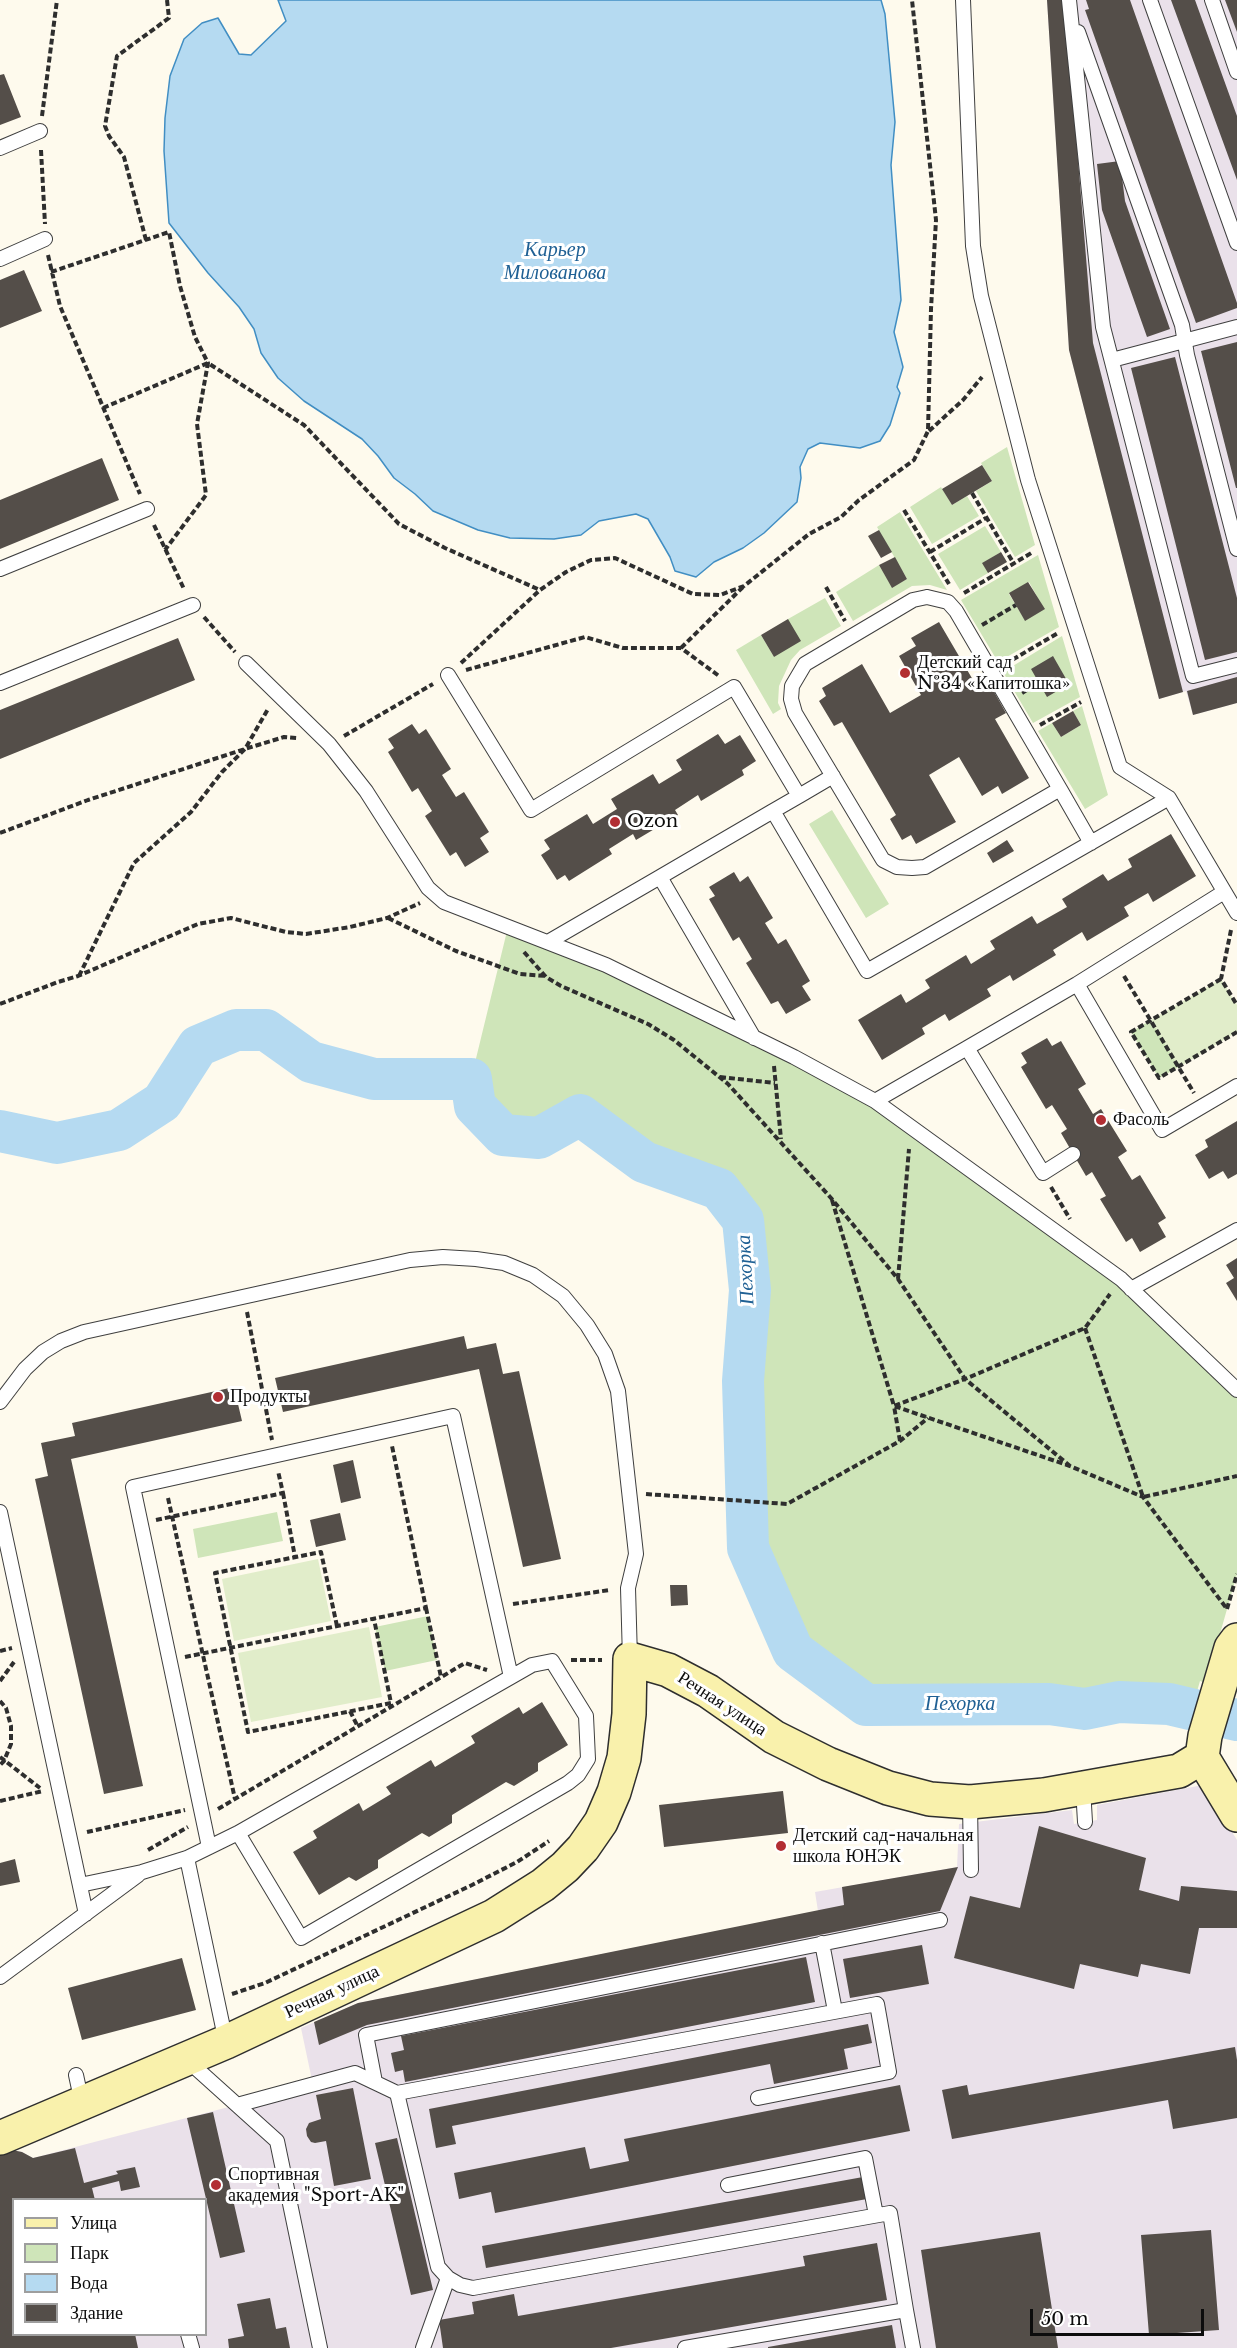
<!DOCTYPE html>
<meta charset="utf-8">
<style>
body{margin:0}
#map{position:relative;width:1237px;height:2348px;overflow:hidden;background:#fefaed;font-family:"Libre Baskerville",serif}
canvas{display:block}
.legend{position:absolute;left:12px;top:2198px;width:195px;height:138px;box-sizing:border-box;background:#fff;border:2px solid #9e9e9e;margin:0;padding:8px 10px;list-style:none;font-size:18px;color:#0c0c0c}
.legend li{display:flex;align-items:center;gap:12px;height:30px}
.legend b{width:30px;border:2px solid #9e9e9e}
.scale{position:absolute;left:1030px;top:2309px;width:174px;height:27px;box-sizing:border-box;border:3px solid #0c0c0c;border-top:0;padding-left:8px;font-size:18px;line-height:21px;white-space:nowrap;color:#0c0c0c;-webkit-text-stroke:4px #fff;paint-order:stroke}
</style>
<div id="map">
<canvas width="1237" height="2348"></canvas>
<ul class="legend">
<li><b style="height:8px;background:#f9f1ac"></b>Улица</li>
<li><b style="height:16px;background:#cfe5b9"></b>Парк</li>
<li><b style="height:16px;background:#b5daf1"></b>Вода</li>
<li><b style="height:16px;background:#544e49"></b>Здание</li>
</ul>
<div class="scale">50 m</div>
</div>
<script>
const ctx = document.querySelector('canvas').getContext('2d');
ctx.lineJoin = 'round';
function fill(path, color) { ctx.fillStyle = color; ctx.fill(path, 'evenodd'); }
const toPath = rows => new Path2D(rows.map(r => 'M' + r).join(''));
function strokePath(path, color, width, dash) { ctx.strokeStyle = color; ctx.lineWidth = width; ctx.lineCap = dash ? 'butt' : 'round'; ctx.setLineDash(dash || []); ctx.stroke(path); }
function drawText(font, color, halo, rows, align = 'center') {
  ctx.font = font + ' "Libre Baskerville",serif'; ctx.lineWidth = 6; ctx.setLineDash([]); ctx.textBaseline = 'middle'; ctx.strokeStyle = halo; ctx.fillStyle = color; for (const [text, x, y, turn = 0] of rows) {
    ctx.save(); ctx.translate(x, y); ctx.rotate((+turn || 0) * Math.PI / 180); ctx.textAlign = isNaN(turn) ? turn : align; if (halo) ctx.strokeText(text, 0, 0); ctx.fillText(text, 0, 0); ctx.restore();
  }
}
fill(toPath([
 [1047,0,1237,0,1237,703,1193,715,1186,691,1159,699,1069,350],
 [1203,1785,1237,1840,1237,2348,0,2348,7,2149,22,2152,33,2158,313,2085,301,2028,358,2003,818,1911,815,1892,957,1867,959,1824,1072,1810,1074,1824,1097,1820,1097,1805],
 [14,2200,206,2200,206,2334,14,2334]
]), '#eae1ea');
fill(toPath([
 [1007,447,1035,545,1015,557,976,491,992,481,981,463],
 [941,487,952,505,967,496,979,516,932,544,910,507],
 [900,512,947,590,930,585,912,586,853,621,836,592,879,565,892,587,907,579,877,527],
 [985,526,1001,552,983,563,988,573,960,590,938,554],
 [1038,555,1059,627,998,662,961,600],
 [1029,582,1044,609,1025,620,1009,594],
 [825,598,841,626,800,650,791,660,779,686,778,703,781,709,773,714,736,650,761,635,774,657,788,619],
 [1062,636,1080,697,1033,723,1003,672],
 [1082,706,1108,795,1085,809,1038,731,1052,723,1061,737,1081,725,1073,711],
 [832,810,889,904,866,918,809,824],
 [508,927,606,965,875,1101,1121,1279,1237,1391,1237,1574,1206,1683,1200,1681,1192,1709,1169,1704,1120,1702,1085,1709,1049,1704,866,1705,793,1651,748,1548,743,1381,750,1290,743,1220,719,1189,644,1162,580,1116,539,1138,503,1135,475,1106,471,1079],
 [1151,1020,1179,1067,1159,1078,1131,1032],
 [277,1512,283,1541,198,1558,193,1529],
 [428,1616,437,1660,385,1671,375,1627]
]), '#cfe5b9');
fill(toPath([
 [1221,979,1237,1005,1237,1032,1179,1067,1151,1020],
 [318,1559,331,1621,234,1641,222,1579],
 [369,1627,382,1697,251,1722,238,1653]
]), '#e1edca');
const water = toPath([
 [278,0,881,0,885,14,895,122,891,165,901,300,894,332,903,367,897,387,900,393,890,425,880,441,860,448,820,443,808,449,800,467,801,478,797,502,764,533,743,548,714,562,696,577,675,571,670,557,648,519,636,514,599,521,581,535,554,539,510,538,478,530,433,511,415,494,394,478,378,456,362,439,304,401,278,378,261,353,254,329,239,307,208,273,169,223,164,151,165,118,170,76,184,39,202,23,218,18,239,54,251,55,286,21,278,0]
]);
fill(water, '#b5daf1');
strokePath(water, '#418ec3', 1.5);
strokePath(toPath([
 [0,1131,57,1143,119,1130,162,1102,198,1046,236,1030,266,1030,311,1062,374,1079,471,1079,475,1106,503,1135,539,1138,580,1115,644,1162,719,1189,743,1220,750,1290,743,1381,748,1548,793,1651,866,1705,1049,1704,1085,1709,1119,1702,1169,1704,1237,1720]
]), '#b5daf1', 42);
fill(toPath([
 [1047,0,1065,0,1093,343,1183,692,1159,699,1069,350],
 [1086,0,1130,0,1237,303,1237,308,1196,323,1085,10,1089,9],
 [1171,0,1195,0,1237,116,1237,180],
 [1225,0,1237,0,1237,32],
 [4,74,21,117,0,125,0,75],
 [1120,161,1125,201,1170,329,1147,337,1102,210,1097,164],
 [24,270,42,311,0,328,0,280],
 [1237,342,1237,488,1236,488,1201,351],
 [1175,357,1237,598,1237,652,1205,660,1131,368],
 [102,458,119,500,0,549,0,500],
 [982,465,992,481,952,505,942,489],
 [879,530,892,552,881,558,868,536],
 [1001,552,1007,562,988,573,982,563],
 [895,557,907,579,892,588,879,565],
 [1028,582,1045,609,1025,621,1009,593],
 [788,619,801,641,774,657,761,635],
 [939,622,973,680,984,674,1006,713,995,719,1029,778,1002,794,998,786,982,796,959,757,929,775,956,822,916,844,911,835,902,840,890,819,896,815,842,722,834,726,819,701,826,696,822,688,862,664,890,713,921,695,899,656,916,646,911,638],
 [178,638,195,680,0,759,0,710],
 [1053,656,1069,684,1047,697,1031,669],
 [1237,677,1237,703,1193,715,1187,691],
 [1073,711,1081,725,1061,737,1052,723],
 [412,724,419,734,426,729,451,769,442,775,456,797,464,792,489,832,480,838,489,852,465,867,456,852,450,856,425,816,432,811,418,788,412,792,388,752,394,748,388,739],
 [718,734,725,744,740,735,756,761,742,770,744,775,701,801,698,795,675,810,678,815,636,840,633,834,609,849,612,854,569,881,565,875,557,880,541,855,550,849,544,840,587,814,593,824,617,809,611,799,653,774,659,784,682,770,676,760],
 [1171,834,1196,876,1153,902,1148,893,1124,907,1129,916,1087,941,1082,932,1053,950,1056,955,1013,981,1010,975,987,989,991,996,949,1021,945,1014,922,1028,925,1034,882,1060,858,1020,901,994,906,1003,930,988,925,980,966,955,971,964,995,949,990,941,1032,916,1037,924,1067,907,1062,899,1103,874,1108,881,1132,867,1128,859],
 [1007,840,1014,851,993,863,987,853],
 [734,872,740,882,748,876,773,918,765,923,778,944,786,939,810,981,802,986,811,1000,786,1014,778,1001,771,1004,746,963,752,959,739,937,733,941,709,899,715,896,709,887],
 [1047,1038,1052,1046,1061,1041,1086,1084,1078,1089,1093,1114,1101,1109,1127,1151,1118,1157,1132,1180,1140,1175,1166,1218,1158,1223,1166,1237,1140,1252,1132,1238,1126,1242,1100,1199,1106,1196,1092,1172,1086,1176,1061,1133,1067,1129,1052,1105,1046,1109,1021,1067,1027,1063,1021,1053],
 [1237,1121,1237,1174,1228,1179,1223,1171,1209,1179,1195,1155,1208,1147,1205,1140],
 [1237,1258,1237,1301,1226,1283,1234,1278,1226,1265],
 [464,1336,467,1349,496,1343,503,1374,519,1371,561,1559,523,1567,479,1369,283,1412,275,1378],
 [234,1387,242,1421,71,1459,143,1786,104,1794,35,1479,48,1476,41,1443,75,1436,72,1423],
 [353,1460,361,1498,341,1503,333,1465],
 [340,1513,346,1540,316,1547,310,1520],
 [670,1585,687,1585,688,1605,671,1606],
 [542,1702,568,1745,538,1763,538,1771,514,1786,506,1782,452,1815,452,1823,429,1837,422,1833,378,1860,378,1868,356,1881,349,1877,319,1895,293,1852,317,1838,313,1831,359,1803,363,1811,391,1794,386,1787,431,1760,435,1767,475,1743,471,1736,519,1707,523,1714],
 [783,1791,788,1833,664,1847,659,1805],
 [1039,1826,1146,1858,1139,1890,1179,1901,1181,1886,1237,1891,1237,1928,1199,1928,1190,1974,1141,1964,1138,1977,1080,1964,1074,1989,954,1958,970,1896,1020,1908],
 [15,1859,20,1882,0,1886,0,1863],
 [958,1867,940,1911,367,2025,319,2045,314,2022,358,2003,844,1905,842,1887],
 [922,1945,929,1984,850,1998,843,1959],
 [806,1957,815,2002,405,2082,403,2070,395,2072,391,2053,404,2050,401,2036],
 [182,1958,196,2010,82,2040,68,1988],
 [868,2024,872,2043,844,2049,848,2069,774,2084,770,2064,452,2126,456,2144,436,2148,429,2109],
 [1235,2047,1237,2060,1237,2118,1173,2129,1168,2100,952,2139,942,2090,967,2085,969,2095],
 [900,2085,910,2131,495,2213,491,2192,459,2199,454,2173,585,2147,590,2169,629,2161,624,2139],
 [353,2088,371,2179,334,2186,326,2141,315,2143,311,2142,307,2136,306,2129,309,2123,321,2119,316,2095],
 [213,2112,245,2252,220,2258,187,2118],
 [397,2138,433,2290,411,2295,375,2143],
 [75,2148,84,2183,118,2174,116,2171,135,2167,140,2187,121,2191,119,2181,92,2188,95,2200,14,2200,14,2334,135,2334,138,2348,0,2348,0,2150,7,2149,22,2152,33,2158],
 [863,2177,867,2199,486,2268,482,2246],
 [1211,2230,1219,2330,1149,2335,1141,2235],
 [1040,2232,1058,2348,936,2348,921,2250],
 [877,2243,887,2300,611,2348,443,2348,439,2320,474,2314,472,2302,514,2294,518,2316,805,2266,803,2256],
 [270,2298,276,2329,286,2327,290,2348,229,2348,228,2339,244,2336,237,2304],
 [892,2325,896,2348,768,2348,768,2347]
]), '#544e49');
const lane = toPath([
 [963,0,973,246,981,296,1028,480,1120,767,1169,798,1237,913],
 [1069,0,1103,327,1193,676,1237,665],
 [1150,0,1237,243],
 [1212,0,1237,72],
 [1078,32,1182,325,1187,355,1237,549],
 [0,148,40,131],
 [0,259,45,239],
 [1112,360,1237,327],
 [0,569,147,509],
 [927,597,948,602,956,611,1060,789,925,867,912,868,897,867,883,860,795,713,791,699,792,686,805,664,913,600,927,597],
 [246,663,329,744,366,791,428,888,444,902,606,965,794,1057,875,1101,1121,1279,1237,1390],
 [448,675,531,810,734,687,799,796,773,811,867,971,1169,798],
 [0,683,193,605],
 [1060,789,1091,843],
 [799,796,833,776],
 [548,942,660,877],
 [1077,984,1162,1130,1237,1086],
 [754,1038,660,877,773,811],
 [875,1101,967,1048],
 [1073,1154,1043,1173,967,1048,1077,984,1224,892],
 [1131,1289,1237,1230],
 [0,1402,25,1369,43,1352,61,1341,84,1332,410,1260,443,1257,476,1259,504,1263,533,1275,563,1296,587,1325,605,1354,618,1391,636,1554,628,1588,630,1659],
 [0,1512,86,1914],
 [1083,1788,1085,1822],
 [970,1802,971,1870],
 [209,1847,133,1487,453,1416,511,1677],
 [187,1858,226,2042],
 [80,1885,142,1872,187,1858,238,1833,532,1665,552,1661,586,1716,588,1759,578,1775,568,1783,301,1938,238,1833],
 [822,1943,835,2011],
 [0,1977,138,1875],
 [187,2060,277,2141,320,2348],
 [76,2075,82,2103],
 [375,2082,366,2035,940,1920],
 [397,2093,438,2267,448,2278,460,2285,473,2288,890,2213,906,2310],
 [237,2105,355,2073,397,2093,877,2004,889,2072,758,2098],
 [728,2185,865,2158,876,2215],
 [188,2334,192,2348],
 [423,2348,448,2278],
 [685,2348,906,2310,913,2348]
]);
const secondary = toPath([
 [1202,1757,1237,1815],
 [0,2138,226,2042,494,1916,543,1885,565,1867,583,1848,601,1822,614,1792,624,1758,629,1714,630,1659,668,1670,708,1691,774,1737,828,1764,888,1788,930,1799,970,1802,1044,1795,1179,1771,1202,1757,1205,1736,1231,1648,1237,1640]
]);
strokePath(lane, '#3f3f3f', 16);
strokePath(secondary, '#2e2e2e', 36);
strokePath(toPath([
 [42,116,57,0],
 [41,150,45,224],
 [146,240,124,157,109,136,105,126,117,56,169,18,167,0],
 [48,255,60,306,140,494],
 [51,272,169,232,180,286,195,337,208,363,197,424,206,495,165,550],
 [103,408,208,363,304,425,399,524,445,548,540,590],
 [929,431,963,400,982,377],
 [972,493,1014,564],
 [904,510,949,584],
 [154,525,184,589],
 [930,552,986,518],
 [826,587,845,621],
 [964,593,1033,552],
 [204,617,235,652],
 [982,625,1016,605],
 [681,648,743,587],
 [461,663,540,590,566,572,591,560,615,558,693,594,720,595,744,586,809,534,841,517,859,500,914,460,928,431,931,309,936,220,912,0],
 [1005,664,1058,633],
 [466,670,585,637,623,648,681,648,719,676],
 [1022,693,1039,682],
 [1040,725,1081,702],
 [344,736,433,684],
 [0,833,88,800,245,749,284,737,297,738],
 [388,918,456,951,520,974,546,976],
 [1231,930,1221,979,1237,1005],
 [524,952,546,977,561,986,648,1024,674,1040,728,1084,831,1198,898,1279,965,1379,1070,1466],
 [79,976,134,863,191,812,222,772,245,749,268,709],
 [1124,976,1194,1093],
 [1221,979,1131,1032,1159,1078,1237,1032],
 [0,1004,58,982,78,976,198,924,231,918,286,932,306,934,350,927,387,918,420,903],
 [774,1066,781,1139],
 [720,1077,775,1083],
 [1051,1187,1070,1219],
 [832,1200,894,1406,1070,1466,1143,1497,1227,1609],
 [898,1279,909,1149],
 [247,1312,272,1440],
 [1085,1328,1143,1497,1237,1476],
 [900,1441,894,1406,965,1379,1085,1328,1110,1294],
 [283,1493,295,1557],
 [646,1494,787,1504,900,1441,928,1418],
 [168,1498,235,1799],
 [156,1520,283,1493,278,1471],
 [513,1604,610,1590],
 [426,1608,441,1677],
 [1227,1609,1237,1574],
 [337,1626,321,1552,215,1573,248,1732,391,1703,374,1619],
 [0,1651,12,1648],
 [185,1657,426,1608,392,1446],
 [571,1660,602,1660],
 [0,1681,14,1662],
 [0,1701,6,1708,11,1726,11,1744,4,1761,0,1765],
 [350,1711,358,1727],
 [0,1757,40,1788],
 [0,1801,43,1791],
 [218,1809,465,1663,487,1670],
 [87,1832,185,1810],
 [148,1850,188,1827],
 [232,1994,265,1983,472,1885,517,1862,549,1841]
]), '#2e2e2e', 4, [6, 3]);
strokePath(lane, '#fff', 14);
strokePath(secondary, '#f9f1ac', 33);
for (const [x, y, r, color] of [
 [905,673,6,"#b22e33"],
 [615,822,6,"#b22e33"],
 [1101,1120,6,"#b22e33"],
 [218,1397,6,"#b22e33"],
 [781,1846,6,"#b22e33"],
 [216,2185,6,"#b22e33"]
]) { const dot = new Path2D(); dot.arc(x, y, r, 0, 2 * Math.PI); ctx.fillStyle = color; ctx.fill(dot); strokePath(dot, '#fff', 2); }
drawText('18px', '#0c0c0c', '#fff', [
 ["Детский сад",917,663],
 ["№34 «Капитошка»",917,684],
 ["Ozon",627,822],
 ["Фасоль",1113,1120],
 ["Продукты",230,1397],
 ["Детский сад-начальная",793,1836],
 ["школа ЮНЭК",793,1857],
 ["Спортивная",228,2175],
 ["академия \"Sport-AK\"",228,2196]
], 'left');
drawText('18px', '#0c0c0c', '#fff', [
 ["Речная улица",722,1704,33],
 ["Речная улица",332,1992,-25]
]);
drawText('italic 20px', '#1f6094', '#fff', [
 ["Карьер",555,250],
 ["Милованова",555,273],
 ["Пехорка",746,1270,-93],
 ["Пехорка",960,1704]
]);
</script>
